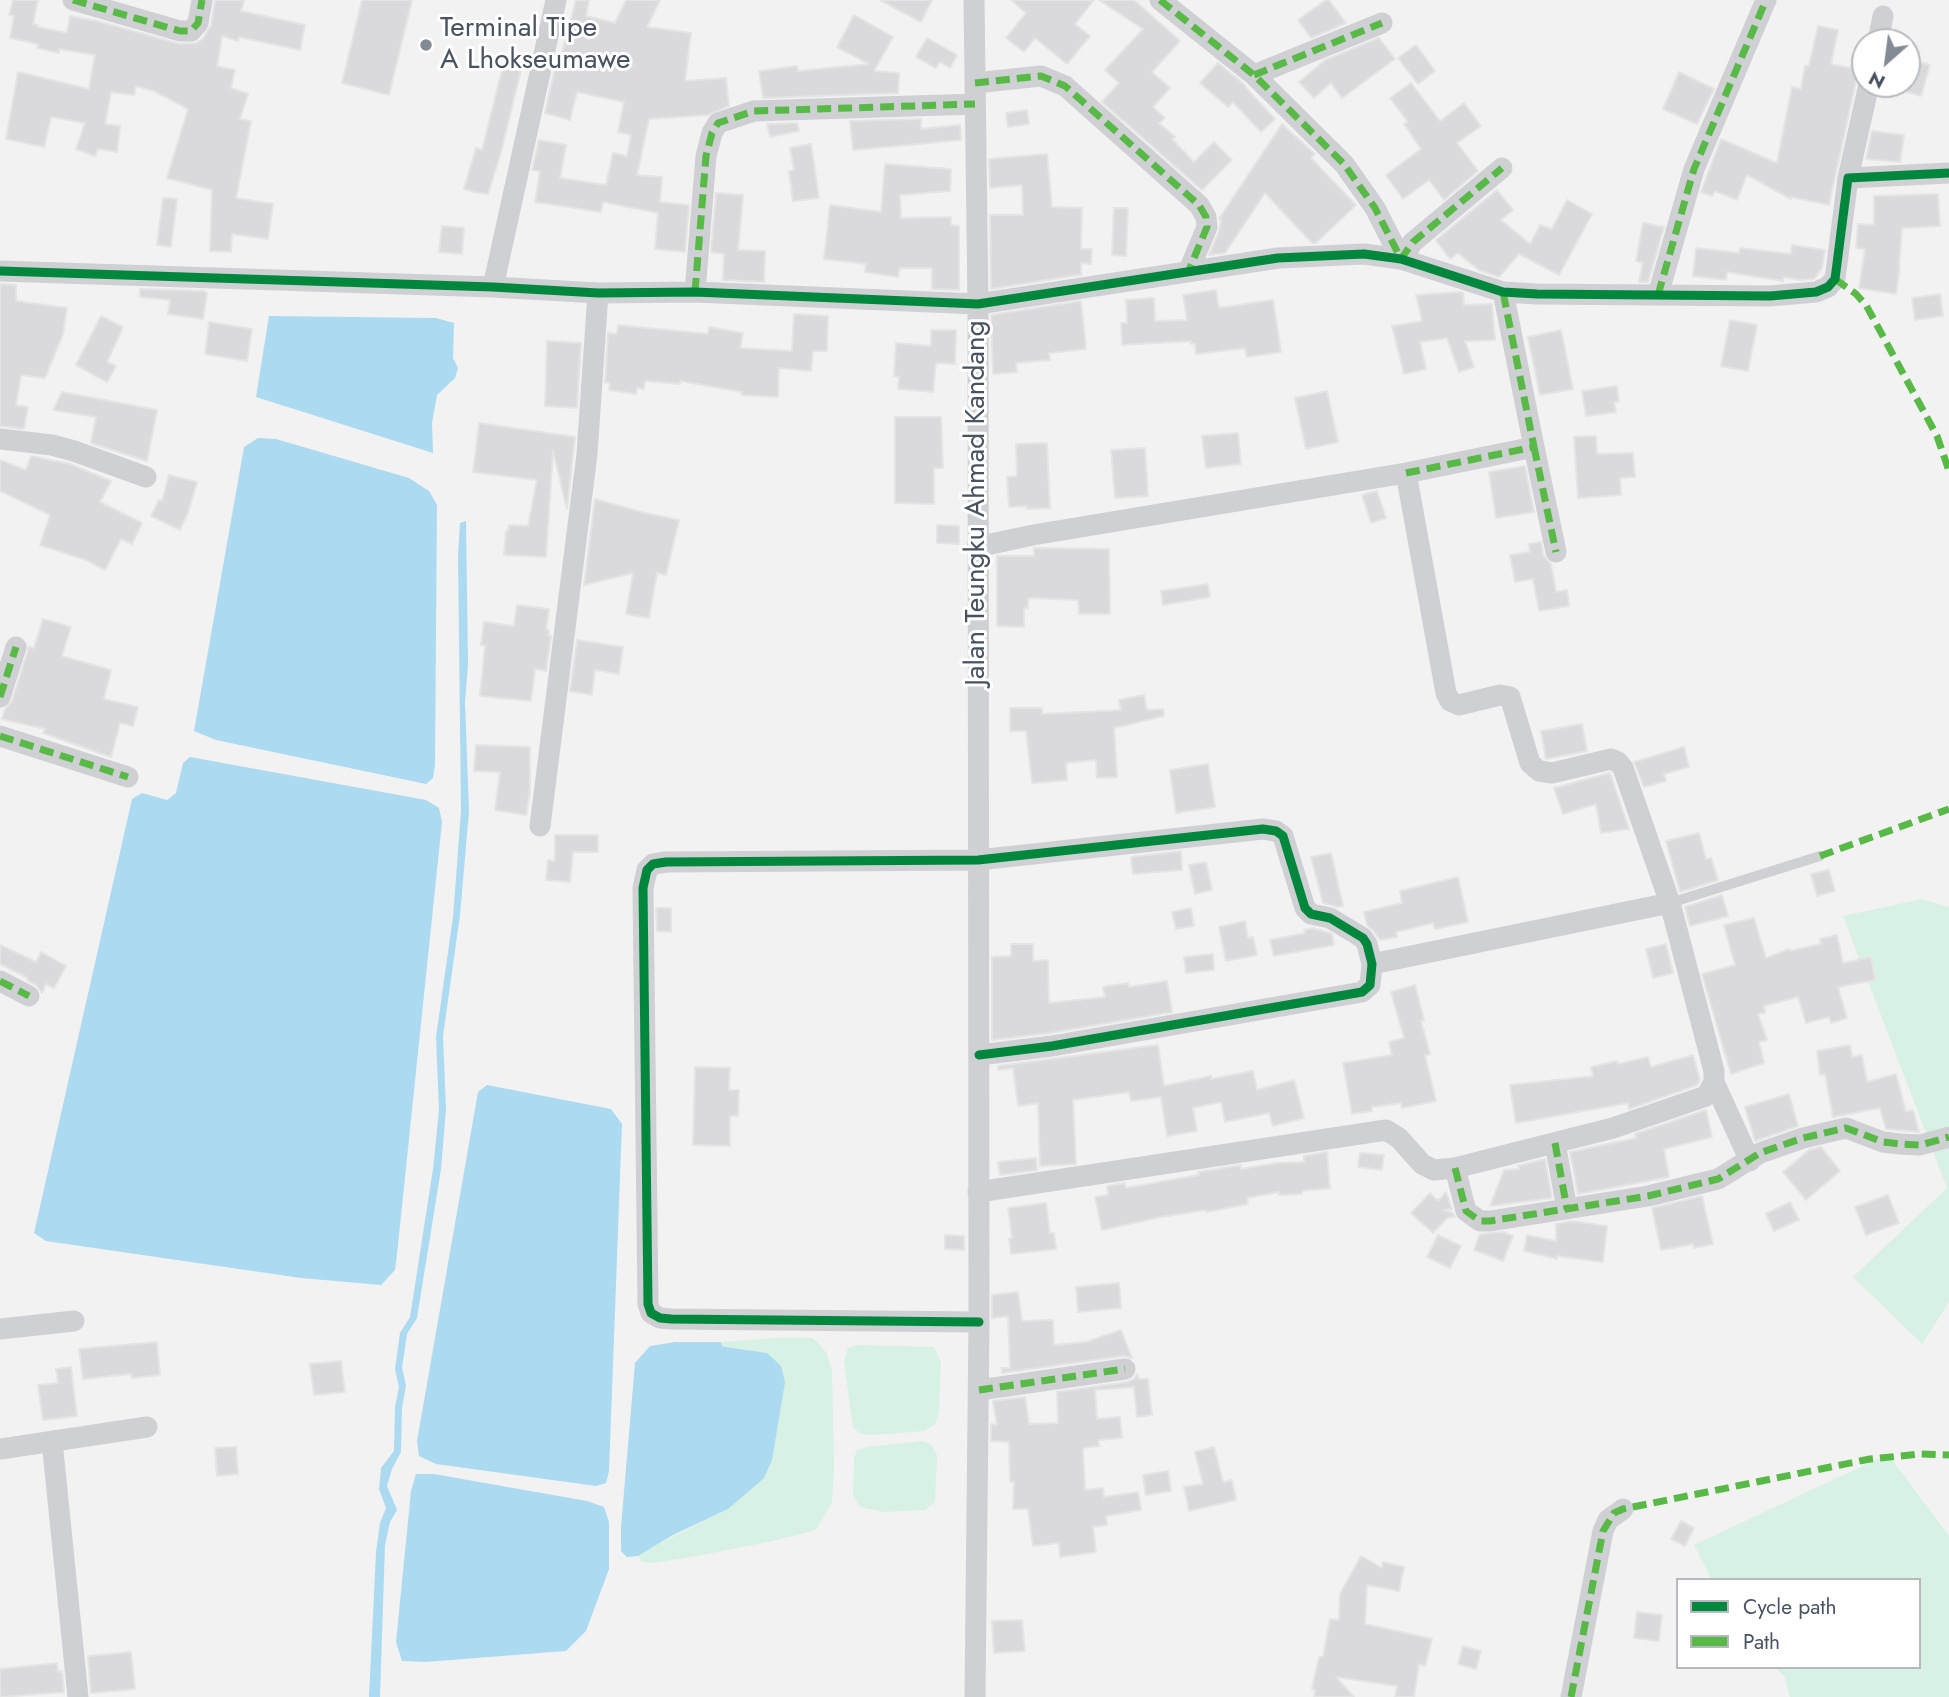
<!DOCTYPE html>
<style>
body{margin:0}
#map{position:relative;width:1949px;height:1697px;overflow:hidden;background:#f3f2f2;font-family:Jost,sans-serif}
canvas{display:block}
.legend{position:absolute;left:1676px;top:1578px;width:245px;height:91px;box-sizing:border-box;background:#fff;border:2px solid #b6babf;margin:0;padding:9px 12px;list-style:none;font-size:21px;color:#495260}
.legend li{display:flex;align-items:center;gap:14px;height:35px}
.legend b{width:35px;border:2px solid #b6babf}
.north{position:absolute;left:1851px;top:28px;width:70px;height:70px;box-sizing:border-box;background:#fff;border:2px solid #b6babf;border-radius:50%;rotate:208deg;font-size:19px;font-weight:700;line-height:28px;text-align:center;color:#495260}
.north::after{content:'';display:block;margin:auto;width:24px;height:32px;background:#848a93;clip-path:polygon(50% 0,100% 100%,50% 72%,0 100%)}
</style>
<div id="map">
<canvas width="1949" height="1697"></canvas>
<ul class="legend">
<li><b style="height:9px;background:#00873e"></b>Cycle path</li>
<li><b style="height:9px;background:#58b947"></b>Path</li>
</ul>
<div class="north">N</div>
</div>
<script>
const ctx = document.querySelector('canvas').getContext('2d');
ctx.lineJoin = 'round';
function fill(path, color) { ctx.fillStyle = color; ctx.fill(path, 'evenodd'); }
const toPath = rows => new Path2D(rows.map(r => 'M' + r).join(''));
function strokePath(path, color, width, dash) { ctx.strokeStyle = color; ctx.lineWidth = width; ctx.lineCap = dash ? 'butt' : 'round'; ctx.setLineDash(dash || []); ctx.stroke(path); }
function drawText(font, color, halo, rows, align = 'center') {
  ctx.font = font + ' Jost,sans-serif'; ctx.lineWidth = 6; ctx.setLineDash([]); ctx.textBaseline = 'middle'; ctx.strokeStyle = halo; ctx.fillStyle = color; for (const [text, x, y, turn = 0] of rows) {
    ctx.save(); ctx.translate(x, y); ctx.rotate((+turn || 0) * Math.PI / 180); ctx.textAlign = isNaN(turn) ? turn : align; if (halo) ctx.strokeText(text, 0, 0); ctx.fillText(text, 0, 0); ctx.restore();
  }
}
fill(toPath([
 [1922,899,1949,907,1949,1302,1922,1344,1853,1277,1947,1188,1843,916],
 [776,1338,813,1338,826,1352,832,1370,834,1467,832,1502,816,1530,773,1541,697,1556,653,1563,642,1562,638,1556,645,1551,728,1509,750,1350,726,1347,722,1346,721,1342],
 [857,1345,934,1347,941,1362,939,1411,935,1424,924,1431,875,1435,861,1434,853,1428,844,1361,848,1348],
 [921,1441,931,1444,937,1455,935,1502,925,1510,883,1512,860,1507,853,1494,854,1458,857,1450,867,1447],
 [1888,1454,1949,1536,1949,1697,1790,1697,1785,1677,1775,1667,1919,1667,1919,1580,1712,1580,1694,1545]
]), '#d7f1e4');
fill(toPath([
 [269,316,436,318,454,323,453,358,458,368,455,378,437,395,432,423,433,453,256,397],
 [258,438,276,439,409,478,429,491,437,505,435,765,433,778,426,784,216,740,194,731,244,447],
 [466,521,468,664,465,702,469,811,460,915,443,1036,446,1109,441,1169,417,1318,407,1334,402,1368,406,1385,402,1408,401,1452,392,1469,387,1486,397,1510,390,1522,385,1545,380,1697,369,1697,376,1552,380,1523,386,1508,379,1489,381,1468,394,1451,395,1407,399,1387,395,1369,400,1333,410,1317,433,1169,439,1110,436,1037,453,917,461,811,458,555,460,523],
 [190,757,426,800,439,808,442,822,397,1254,395,1270,381,1285,301,1278,46,1241,34,1233,132,799,142,793,167,800,176,793,183,763],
 [487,1085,611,1109,622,1124,609,1471,606,1483,596,1486,436,1464,419,1456,417,1441,478,1092],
 [675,1342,721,1342,722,1346,726,1347,767,1353,781,1366,785,1382,772,1460,764,1478,728,1509,673,1535,638,1556,627,1557,621,1551,621,1527,635,1363,650,1346],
 [416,1474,434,1474,587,1501,604,1507,609,1522,609,1569,586,1631,566,1651,425,1662,402,1661,396,1642,411,1491]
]), '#acdaf0');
const building = toPath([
 [13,0,38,0,33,24,38,25,38,27,67,33,70,16,97,21,180,44,196,43,203,39,211,25,215,0,244,0,241,11,305,25,300,50,239,37,238,41,222,36,217,66,235,70,231,88,248,94,240,119,251,121,236,198,273,204,268,239,232,234,231,252,210,251,212,190,167,178,188,109,154,91,136,86,134,95,111,92,105,124,120,126,117,152,98,149,95,156,76,149,85,123,51,117,44,147,6,139,18,72,89,89,95,55,59,49,59,53,37,48,38,44,10,38,14,16,9,15,13,0],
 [362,0,412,0,389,95,342,83,362,0],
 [576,0,589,0,586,16,615,23,626,0,660,0,647,27,691,33,685,81,726,78,729,106,708,115,649,119,637,175,662,177,660,202,689,205,685,252,655,249,658,213,603,202,601,212,535,202,540,171,532,170,539,140,566,145,560,178,606,185,613,153,627,156,631,135,618,132,624,102,577,92,570,120,545,113,556,63,559,64,576,0],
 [880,0,932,0,921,22,880,0],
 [1011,0,1094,0,1075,24,1090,36,1067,64,1035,38,1024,52,1006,38,1026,13,1011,0],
 [1099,0,1134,0,1180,41,1152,72,1170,88,1153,107,1165,118,1159,123,1175,137,1172,139,1194,162,1214,142,1232,160,1202,190,1102,102,1119,83,1105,70,1143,29,1099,0],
 [1326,0,1329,0,1346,23,1311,38,1298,20,1326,0],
 [854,15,893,37,874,71,899,73,898,93,763,98,759,71,797,66,798,71,869,64,837,47,854,15],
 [1818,26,1838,30,1831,64,1865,71,1856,81,1829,205,1791,197,1791,199,1747,175,1737,200,1715,191,1712,196,1701,192,1721,139,1777,163,1792,87,1801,89,1805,66,1809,66,1818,26],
 [927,38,957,55,950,68,940,62,936,68,916,57,927,38],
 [1379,38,1395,59,1342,98,1331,83,1314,98,1299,82,1325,60,1379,38],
 [1416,45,1435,71,1418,84,1398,58,1416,45],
 [1907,59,1930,65,1921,96,1907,92,1907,59],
 [1218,63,1245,85,1246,88,1275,119,1261,132,1233,102,1228,107,1200,83,1218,63],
 [503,66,521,70,501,152,488,194,474,192,464,189,476,148,482,150,503,66],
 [1679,72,1714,89,1697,124,1663,109,1679,72],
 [1411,83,1440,121,1464,103,1481,126,1457,143,1478,171,1444,200,1429,180,1403,199,1386,175,1421,149,1404,124,1408,122,1390,98,1411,83],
 [1027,110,1029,124,1008,127,1006,113,1027,110],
 [921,119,921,129,960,125,961,140,853,150,850,121,921,119],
 [797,123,799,131,770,137,767,124,797,123],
 [1282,124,1315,154,1311,158,1356,205,1316,243,1312,243,1265,193,1225,253,1209,255,1219,231,1221,220,1219,219,1282,124],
 [1872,131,1904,135,1900,162,1866,159,1872,131],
 [811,144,819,198,793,201,789,171,794,170,790,148,811,144],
 [1047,154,1052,207,1082,208,1081,249,1092,249,1091,264,1081,263,1081,275,1078,275,991,289,990,215,1023,215,1022,185,990,188,989,159,1047,154],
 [885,164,951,169,950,191,900,195,901,218,951,217,951,225,959,226,959,290,932,289,932,268,900,268,898,277,865,272,866,264,824,259,830,205,881,212,885,164],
 [1497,190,1513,210,1501,220,1530,244,1540,225,1552,229,1567,200,1592,214,1559,275,1519,254,1499,277,1479,270,1458,253,1450,259,1436,240,1497,190],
 [716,193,743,195,738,250,765,251,764,282,723,280,724,254,711,252,716,193],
 [1938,194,1940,226,1902,228,1899,267,1900,267,1896,294,1859,288,1865,249,1856,248,1858,224,1874,225,1874,196,1938,194],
 [163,198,177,199,171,247,157,245,163,198],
 [1114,208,1128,208,1126,256,1112,255,1114,208],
 [1643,223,1664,227,1648,282,1639,282,1643,263,1636,261,1643,223],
 [442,226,464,228,462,254,439,252,442,226],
 [1792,245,1825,250,1822,268,1814,279,1800,280,1784,277,1783,281,1727,272,1726,280,1693,276,1696,248,1739,253,1740,248,1791,254,1792,245],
 [0,284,16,285,16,301,67,308,63,334,45,378,21,375,16,405,28,407,24,429,0,426,0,284],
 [140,289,204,291,207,293,203,319,168,314,170,300,140,297,140,289],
 [1216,290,1219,308,1273,300,1281,352,1247,357,1245,348,1196,354,1195,343,1191,344,1191,341,1122,345,1121,323,1127,323,1126,300,1154,298,1155,321,1187,320,1183,295,1216,290],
 [1460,292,1463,293,1464,305,1492,304,1495,340,1465,341,1474,367,1459,372,1447,338,1420,342,1426,369,1404,374,1392,326,1422,321,1416,295,1460,292],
 [1940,294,1943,316,1915,320,1912,298,1940,294],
 [1081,301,1086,349,1049,353,1050,360,1016,363,1017,372,993,374,991,315,1081,301],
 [794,314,828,316,827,351,813,351,811,371,779,368,778,397,742,395,742,392,680,381,680,384,645,381,644,389,637,388,636,394,609,390,610,383,605,382,608,333,617,334,618,325,708,334,709,327,743,333,740,348,792,351,794,314],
 [101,316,123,327,107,362,116,366,107,382,76,365,101,316],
 [1730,320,1757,325,1748,371,1721,366,1730,320],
 [209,322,252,329,247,361,205,354,209,322],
 [931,330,956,330,955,364,936,363,933,392,898,389,899,377,894,376,896,343,931,346,931,330],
 [1561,330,1573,389,1540,395,1528,337,1561,330],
 [547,341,581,343,577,408,545,406,547,341],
 [1617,386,1619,402,1614,402,1616,412,1586,416,1582,391,1617,386],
 [1327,391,1338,442,1306,449,1295,398,1327,391],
 [62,392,157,410,147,461,91,443,96,417,53,410,62,392],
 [895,417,941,417,943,468,934,468,934,504,895,503,895,417],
 [479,423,575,437,567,509,553,451,546,557,504,555,506,531,508,531,509,525,528,526,537,480,473,472,479,423],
 [1238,433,1241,464,1206,468,1202,436,1238,433],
 [1596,436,1597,454,1633,453,1635,477,1620,478,1621,495,1578,498,1574,437,1596,436],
 [1047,443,1050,508,1027,509,1027,506,1009,507,1007,477,1017,476,1016,444,1047,443],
 [1145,448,1148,496,1115,498,1111,450,1145,448],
 [31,456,70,464,111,481,100,502,142,523,132,544,121,539,105,570,86,560,40,545,50,515,0,491,0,460,26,470,31,456],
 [1525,466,1534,512,1496,518,1489,472,1525,466],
 [169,475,197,482,189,510,180,530,151,516,159,500,162,501,169,475],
 [1377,491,1386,518,1371,523,1362,495,1377,491],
 [595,499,645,513,679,520,666,575,657,573,649,618,626,614,633,573,584,585,595,499],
 [937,525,959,526,959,544,937,543,937,525],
 [1541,542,1543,555,1551,564,1556,592,1567,590,1569,606,1539,611,1533,579,1515,582,1510,555,1530,552,1529,544,1541,542],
 [1034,548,1109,549,1110,614,1079,614,1078,600,1028,598,1028,608,1024,608,1024,627,997,626,997,556,1034,556,1034,548],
 [1208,584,1210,597,1163,605,1161,591,1208,584],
 [517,605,549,609,546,630,549,630,548,636,551,636,546,671,535,669,531,701,480,696,485,645,481,645,484,622,514,626,517,605],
 [43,619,71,627,62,656,111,670,104,699,138,707,133,726,120,723,111,757,43,733,45,729,2,719,5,709,12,701,29,647,34,648,43,619],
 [577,640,623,647,619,674,595,670,592,695,570,691,577,640],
 [1144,695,1147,710,1163,709,1164,716,1114,728,1117,777,1097,778,1096,760,1066,763,1067,780,1032,783,1026,731,1010,731,1010,708,1042,708,1042,714,1121,710,1119,700,1144,695],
 [1582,724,1587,751,1546,759,1541,731,1582,724],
 [476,745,530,747,530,791,526,815,495,810,500,772,474,771,476,745],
 [1684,747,1689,767,1664,774,1666,781,1644,787,1634,762,1684,747],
 [1208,764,1215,807,1176,813,1170,770,1208,764],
 [1610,773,1629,829,1601,833,1596,804,1563,814,1554,788,1610,773],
 [1699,833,1706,859,1711,858,1718,880,1680,892,1666,841,1699,833],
 [555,835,598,835,598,852,573,852,570,882,546,880,548,860,555,861,555,835],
 [1181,851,1182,870,1133,874,1131,857,1181,851],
 [1331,853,1343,906,1338,907,1323,903,1311,857,1331,853],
 [1206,862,1212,890,1195,894,1189,865,1206,862],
 [1829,870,1835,891,1817,896,1811,874,1829,870],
 [1458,877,1468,922,1435,929,1433,923,1396,932,1397,937,1380,940,1374,931,1367,925,1364,912,1402,903,1400,891,1458,877],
 [1722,895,1728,916,1690,926,1685,907,1722,895],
 [656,908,671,908,671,932,657,931,656,908],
 [1191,908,1194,926,1176,929,1172,912,1191,908],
 [1754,918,1766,958,1789,949,1790,951,1821,944,1820,939,1837,935,1843,963,1871,957,1875,980,1838,987,1847,1018,1831,1023,1829,1017,1806,1023,1798,997,1764,1006,1765,1013,1758,1014,1767,1040,1759,1042,1764,1063,1731,1074,1702,974,1735,965,1724,925,1754,918],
 [1245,921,1248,938,1253,937,1257,955,1226,961,1219,927,1245,921],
 [1313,928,1332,934,1334,945,1274,956,1270,940,1305,933,1304,930,1313,928],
 [1011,944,1033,944,1033,961,1048,960,1049,1003,1105,997,1103,987,1128,983,1129,987,1167,981,1172,1012,1050,1033,992,1040,992,957,1011,956,1011,944],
 [1666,944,1673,973,1653,978,1646,949,1666,944],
 [0,945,36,962,41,952,66,966,54,988,46,984,42,993,36,985,27,980,28,978,0,964,0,945],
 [1213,954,1214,970,1186,973,1184,957,1213,954],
 [1415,985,1424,1020,1421,1021,1430,1054,1425,1055,1436,1101,1402,1108,1401,1103,1372,1107,1372,1111,1352,1114,1343,1063,1392,1055,1389,1042,1404,1038,1391,992,1415,985],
 [1158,1045,1164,1086,1211,1076,1211,1079,1253,1071,1257,1090,1294,1080,1304,1118,1273,1126,1269,1113,1225,1122,1221,1102,1193,1108,1197,1131,1167,1136,1161,1097,1131,1101,1129,1092,1073,1100,1076,1164,1040,1166,1038,1103,1018,1106,1013,1068,998,1070,998,1066,1158,1045],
 [1850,1045,1852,1057,1862,1055,1867,1082,1896,1074,1906,1112,1913,1110,1919,1132,1886,1129,1880,1108,1833,1117,1825,1074,1820,1075,1817,1051,1850,1045],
 [1693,1055,1700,1080,1697,1085,1629,1109,1628,1103,1516,1123,1510,1085,1593,1076,1591,1067,1617,1061,1618,1064,1648,1057,1651,1067,1693,1055],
 [695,1067,730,1068,729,1090,739,1090,738,1116,730,1116,730,1146,693,1145,695,1067],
 [1789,1094,1798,1126,1755,1141,1745,1107,1789,1094],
 [1706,1110,1712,1137,1664,1149,1669,1177,1578,1194,1570,1152,1636,1138,1635,1134,1706,1110],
 [1821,1147,1840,1171,1806,1200,1783,1172,1809,1150,1821,1147],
 [1327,1152,1330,1188,1302,1191,1302,1194,1279,1195,1279,1192,1247,1198,1248,1204,1206,1212,1206,1210,1161,1217,1102,1230,1095,1197,1108,1195,1107,1186,1125,1183,1126,1188,1199,1175,1198,1172,1241,1165,1241,1169,1277,1163,1304,1162,1304,1156,1327,1152],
 [1360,1153,1384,1155,1382,1170,1358,1167,1360,1153],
 [1036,1158,1037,1170,1000,1175,998,1162,1036,1158],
 [1545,1159,1552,1198,1490,1206,1504,1170,1519,1169,1518,1166,1545,1159],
 [1446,1192,1452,1209,1444,1210,1453,1213,1455,1217,1447,1218,1433,1233,1411,1213,1430,1193,1438,1201,1446,1192],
 [1888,1195,1899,1223,1866,1235,1855,1207,1888,1195],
 [1702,1196,1713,1244,1694,1248,1693,1244,1661,1250,1652,1208,1702,1196],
 [1790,1202,1799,1220,1774,1231,1766,1214,1790,1202],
 [1046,1203,1050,1233,1054,1233,1056,1249,1011,1254,1009,1239,1012,1238,1008,1208,1046,1203],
 [1572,1221,1607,1226,1603,1262,1557,1256,1557,1259,1524,1251,1527,1235,1556,1241,1556,1224,1572,1221],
 [1503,1232,1513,1236,1503,1261,1474,1250,1480,1234,1503,1232],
 [945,1235,964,1236,964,1250,945,1249,945,1235],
 [1438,1235,1461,1246,1450,1268,1427,1257,1438,1235],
 [1119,1283,1121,1308,1078,1312,1076,1287,1119,1283],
 [1018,1292,1022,1321,1053,1320,1054,1345,1086,1342,1121,1330,1132,1358,1123,1356,1002,1373,1002,1368,1010,1368,1008,1316,992,1318,992,1295,1018,1292],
 [157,1342,160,1375,132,1378,131,1374,83,1379,79,1349,157,1342],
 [341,1361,345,1392,314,1395,310,1364,341,1361],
 [71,1367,77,1416,43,1420,38,1385,58,1383,56,1369,71,1367],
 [1137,1374,1139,1379,1148,1379,1152,1415,1137,1417,1134,1387,1095,1390,1097,1419,1120,1417,1122,1438,1098,1440,1099,1446,1083,1448,1085,1490,1103,1488,1104,1497,1138,1492,1141,1510,1106,1516,1107,1525,1093,1527,1096,1552,1060,1557,1059,1543,1033,1546,1028,1509,1013,1509,1014,1482,1010,1482,1009,1442,991,1441,991,1424,997,1425,993,1401,1025,1397,1029,1424,1058,1423,1057,1392,1127,1382,1134,1379,1137,1374],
 [236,1447,238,1474,217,1476,215,1448,236,1447],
 [1214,1447,1223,1482,1232,1480,1236,1500,1189,1511,1184,1487,1203,1484,1195,1452,1214,1447],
 [1168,1471,1171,1491,1146,1495,1143,1475,1168,1471],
 [1681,1521,1694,1528,1685,1546,1671,1539,1681,1521],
 [1361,1556,1382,1568,1383,1562,1404,1567,1399,1591,1367,1585,1365,1624,1432,1639,1425,1666,1419,1664,1414,1697,1395,1697,1397,1686,1336,1677,1354,1697,1314,1697,1315,1690,1312,1689,1316,1670,1319,1657,1323,1657,1330,1619,1339,1620,1340,1594,1361,1556],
 [1637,1612,1662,1615,1659,1641,1634,1638,1637,1612],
 [1022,1620,1025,1651,994,1653,992,1621,1022,1620],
 [1463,1646,1481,1651,1476,1669,1458,1664,1463,1646],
 [131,1652,135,1689,91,1693,88,1656,131,1652],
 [57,1663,58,1672,62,1671,64,1692,0,1697,0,1669,57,1663]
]);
fill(building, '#dadadd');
strokePath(building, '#e4e4e5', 2);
strokePath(toPath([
 [1670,903,1820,856]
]), '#ced0d3', 10);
strokePath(toPath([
 [73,0,180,31,191,31,198,23,202,0],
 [974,0,978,304,979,1322,975,1697],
 [1160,0,1254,75,1344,164,1375,208,1401,259,1413,242,1502,168],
 [1878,42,1883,16],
 [1254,75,1382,23],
 [975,83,1041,76,1065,86,1199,205,1206,217,1207,227,1189,270],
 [1848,178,1869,84],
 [0,271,493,287,598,293,695,292,978,304,1278,258,1364,254,1401,259,1503,292,1537,294,1770,296,1816,292,1828,287,1835,279,1848,178,1949,173],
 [493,287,556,0],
 [695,292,706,156,712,133,718,123,754,111,975,104],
 [1658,295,1694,169,1766,0],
 [0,439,52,445,74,451,146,477],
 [1534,447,1556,552],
 [977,547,1033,535,1406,473,1534,447,1503,292],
 [0,697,16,647],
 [0,736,128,777],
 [540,826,587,454,598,293],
 [1372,964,1670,903],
 [0,981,29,996],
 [979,1055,1052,1046,1362,992,1370,985,1372,964,1367,944,1363,938,1330,918,1311,914,1305,908,1283,836,1276,831,1263,829,978,860,666,862,653,864,647,870,643,888,648,1304,651,1313,660,1318,671,1319,979,1322],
 [1714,1082,1750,1161],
 [1555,1143,1567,1209],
 [1455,1168,1466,1211,1480,1221,1490,1221,1648,1196,1718,1179,1760,1153,1803,1138,1846,1128,1883,1142,1900,1144,1920,1145,1949,1137],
 [978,1192,1386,1130,1399,1138,1422,1164,1434,1170,1455,1168,1613,1128,1706,1096,1714,1082,1714,1071,1670,903,1623,768,1618,762,1611,759,1552,773,1539,771,1530,763,1510,697,1500,695,1459,705,1450,701,1446,693,1406,473],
 [0,1329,74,1321],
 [979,1390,1125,1369],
 [52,1441,78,1697],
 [0,1449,147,1427],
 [1571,1697,1603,1531,1608,1520,1623,1509]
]), '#ced0d3', 21);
strokePath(toPath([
 [73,0,180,31,191,31,198,23,202,0],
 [1160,0,1254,75,1344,164,1375,208,1401,259,1413,242,1502,168],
 [1254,75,1382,23],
 [975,83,1041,76,1065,86,1199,205,1206,217,1207,227,1189,270],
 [1835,279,1856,294,1866,305,1937,436,1949,471],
 [695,292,706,156,712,133,718,123,754,111,975,104],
 [1658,295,1694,169,1766,0],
 [1534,447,1556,552],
 [1406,473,1534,447,1503,292],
 [0,697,16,647],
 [0,736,128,777],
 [1820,856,1949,809],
 [0,981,29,996],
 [1555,1143,1567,1209],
 [1455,1168,1466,1211,1480,1221,1490,1221,1648,1196,1718,1179,1760,1153,1803,1138,1846,1128,1883,1142,1900,1144,1920,1145,1949,1137],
 [979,1390,1125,1369],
 [1571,1697,1603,1531,1614,1513,1623,1509,1870,1459,1920,1454,1949,1455]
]), '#58b947', 7, [14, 7]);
strokePath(toPath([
 [0,271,493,287,598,293,695,292,978,304,1278,258,1364,254,1401,259,1503,292,1537,294,1770,296,1816,292,1828,287,1835,279,1848,178,1949,173],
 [979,1055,1052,1046,1362,992,1370,985,1372,964,1367,944,1363,938,1330,918,1311,914,1305,908,1283,836,1276,831,1263,829,978,860,666,862,653,864,647,870,643,888,648,1304,651,1313,660,1318,671,1319,979,1322]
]), '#00873e', 9);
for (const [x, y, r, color] of [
 [426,45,7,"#848a93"]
]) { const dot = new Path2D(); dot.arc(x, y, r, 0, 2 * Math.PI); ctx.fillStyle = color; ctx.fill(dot); strokePath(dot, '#fff', 2.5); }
drawText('28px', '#495260', '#fff', [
 ["Terminal Tipe",440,29],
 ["A Lhokseumawe",440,61]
], 'left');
drawText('28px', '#495260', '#fff', [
 ["Jalan Teungku Ahmad Kandang",977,503,-90]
]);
</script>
